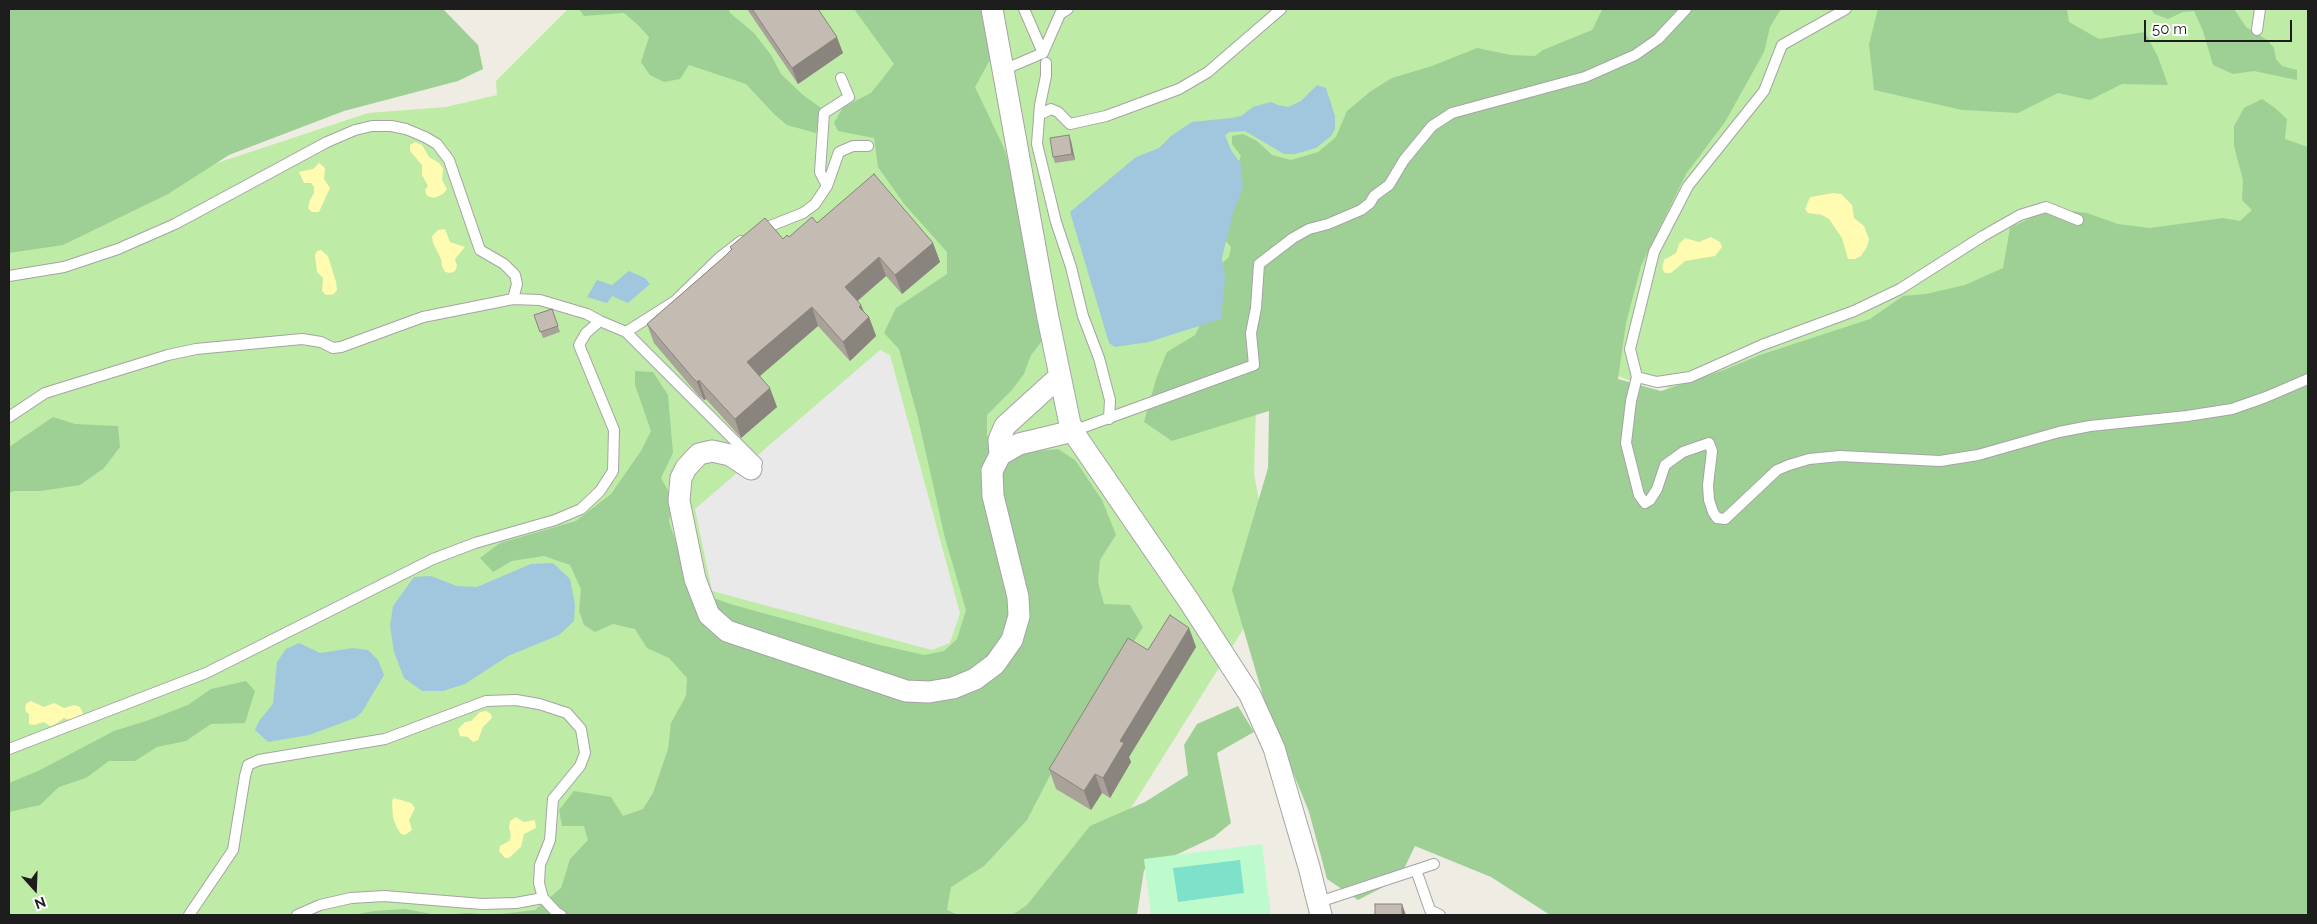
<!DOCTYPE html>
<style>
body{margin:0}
#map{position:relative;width:2317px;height:924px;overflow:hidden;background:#efede3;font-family:Raleway,sans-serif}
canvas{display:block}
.frame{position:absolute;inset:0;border:10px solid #1d1d1d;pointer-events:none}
.north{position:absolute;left:10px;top:864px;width:50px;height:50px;-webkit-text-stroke:4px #fff;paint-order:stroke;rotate:160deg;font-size:14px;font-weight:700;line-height:20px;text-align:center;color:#1d1d1d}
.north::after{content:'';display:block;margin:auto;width:18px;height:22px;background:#1d1d1d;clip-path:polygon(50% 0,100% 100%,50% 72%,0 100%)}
.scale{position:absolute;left:2144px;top:20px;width:148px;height:22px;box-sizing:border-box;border:2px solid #1d1d1d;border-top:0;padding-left:6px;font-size:15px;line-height:18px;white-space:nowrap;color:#1d1d1d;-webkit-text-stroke:4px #fff;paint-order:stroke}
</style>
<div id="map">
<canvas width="2317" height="924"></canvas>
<div class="frame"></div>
<div class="north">N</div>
<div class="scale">50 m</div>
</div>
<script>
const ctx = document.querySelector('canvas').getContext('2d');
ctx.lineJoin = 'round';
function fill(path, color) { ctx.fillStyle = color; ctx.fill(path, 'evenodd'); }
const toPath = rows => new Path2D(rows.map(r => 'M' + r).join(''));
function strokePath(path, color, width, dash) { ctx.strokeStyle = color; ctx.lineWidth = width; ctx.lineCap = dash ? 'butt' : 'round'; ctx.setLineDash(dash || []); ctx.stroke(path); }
fill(toPath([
 [568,9,2308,9,2308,419,2065,437,1638,384,1476,319,1256,407,1254,474,1274,580,1064,915,9,915,9,232,368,113,446,107,497,95,496,81]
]), '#beeba6');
fill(toPath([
 [9,9,443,9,478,45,483,69,458,81,344,111,229,155,168,194,63,245,9,253],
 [579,9,729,9,730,13,754,33,771,55,781,74,803,95,821,108,816,133,787,125,774,114,746,84,689,65,680,79,664,82,650,75,641,62,649,37,638,25,624,13,584,16],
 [854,9,1001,9,991,58,975,87,1004,148,1013,178,1016,202,1026,249,1035,311,1042,341,1031,355,1024,374,1012,390,987,415,987,435,992,444,1024,452,1058,449,1075,460,1102,500,1116,535,1100,560,1098,582,1104,604,1130,605,1143,627,1058,760,1027,820,984,866,951,887,947,910,958,915,446,915,468,913,493,915,535,910,561,888,570,859,588,840,584,826,562,826,559,810,574,791,611,797,623,816,643,809,653,793,668,749,671,723,686,696,687,678,669,658,647,648,635,629,613,624,595,632,584,625,579,611,581,589,570,565,544,556,512,561,493,572,480,558,500,543,576,521,611,494,641,451,651,431,635,385,635,371,653,372,668,395,673,453,661,478,672,498,669,522,677,545,687,588,730,604,876,644,924,655,944,651,957,639,966,610,945,538,918,418,899,349,884,333,896,308,947,274,947,252,905,205,878,167,874,138,838,131,834,123,843,107,871,93,894,64],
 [1607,9,1781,9,1770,27,1764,52,1725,122,1686,174,1641,266,1626,323,1618,379,1661,391,1724,370,1760,355,1870,319,1903,296,1926,294,1965,285,2003,268,2010,228,2032,217,2056,209,2087,213,2118,224,2150,228,2223,218,2240,221,2252,210,2242,200,2243,180,2234,146,2234,126,2244,108,2262,99,2275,108,2287,119,2285,139,2308,147,2308,915,1550,915,1491,877,1415,846,1399,879,1358,900,1327,879,1309,812,1265,703,1232,590,1268,468,1269,411,1172,441,1144,422,1156,379,1167,352,1195,335,1210,305,1213,272,1229,257,1231,247,1214,227,1241,156,1232,144,1232,136,1243,134,1257,141,1272,155,1291,160,1318,152,1336,137,1347,111,1371,91,1392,78,1432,66,1477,48,1511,55,1535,56,1543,50,1592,30,1602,10],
 [1878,9,2067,9,2069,22,2099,39,2145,32,2158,57,2168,85,2122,84,2090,100,2058,93,2018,113,1962,110,1874,90,1869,44],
 [2151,9,2234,9,2246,27,2267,40,2274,48,2276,59,2282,66,2297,70,2297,80,2254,71,2233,74,2213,65,2203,31,2194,11,2183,12,2168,19,2154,14],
 [53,417,75,424,118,426,120,447,104,468,80,485,41,491,14,491,9,493,9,447],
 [246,681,255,691,245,723,211,724,186,741,157,747,135,761,109,761,86,778,59,787,40,805,9,812,9,783,38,771,114,731,149,720,188,705,211,689],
 [1238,706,1254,732,1217,753,1231,823,1214,837,1144,870,1137,915,1012,915,1027,905,1090,826,1145,802,1188,775,1184,745,1197,724],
 [405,909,437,915,352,915,374,911]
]), '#9ed096');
fill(toPath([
 [415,142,422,145,429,157,439,163,443,168,442,180,447,189,443,194,434,198,427,196,425,190,428,186,422,175,422,165,410,151,410,145],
 [319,163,325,168,324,179,330,188,319,212,312,212,308,208,310,200,314,193,314,187,311,183,304,183,299,172,313,169],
 [1833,193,1841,194,1852,205,1854,218,1864,226,1869,239,1867,247,1861,256,1855,259,1848,259,1842,238,1829,219,1822,215,1808,213,1805,209,1810,197],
 [445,229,450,242,465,247,455,259,457,266,455,271,450,273,445,272,442,266,441,259,433,243,432,236,438,230],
 [1711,237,1720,242,1722,247,1715,256,1685,261,1671,273,1665,273,1662,269,1664,260,1676,253,1679,244,1685,238,1699,242],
 [321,250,328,256,336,282,337,290,334,294,326,295,322,291,323,278,317,272,315,255,317,251],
 [31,701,44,707,54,703,64,708,74,705,80,707,83,713,80,719,74,722,64,718,54,725,50,726,44,722,34,725,29,724,29,714,26,712,25,707,27,703],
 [486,711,491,714,492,718,483,727,478,740,473,742,468,737,460,736,458,729,465,722,471,721,480,712],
 [394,798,411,803,415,808,409,820,412,830,405,835,401,834,397,828,393,818,392,801],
 [516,817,524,822,535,820,536,828,524,834,521,847,509,858,505,858,499,851,500,846,509,841,511,836,509,827,510,821]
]), '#fffbb0');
fill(toPath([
 [1262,844,1271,915,1151,915,1144,859]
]), '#befbcc');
fill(toPath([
 [1240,860,1244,893,1178,902,1173,868]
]), '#7ee1c9');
fill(toPath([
 [880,350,890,355,960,613,950,643,932,650,712,591,695,509]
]), '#e9e9e9');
fill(toPath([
 [1317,85,1326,88,1335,116,1335,129,1331,136,1316,148,1295,154,1284,154,1245,131,1230,132,1225,135,1231,150,1241,164,1243,188,1233,213,1222,258,1225,278,1221,319,1149,342,1115,347,1109,343,1070,212,1136,157,1159,148,1171,136,1192,122,1231,118,1241,116,1253,107,1271,102,1278,105,1288,107,1301,101],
 [629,271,645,278,650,284,628,303,612,296,607,303,587,297,597,280,612,285],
 [553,563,570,579,575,604,574,621,559,635,508,656,465,684,443,691,422,691,404,678,394,652,390,626,393,606,414,577,431,576,457,586,477,587,531,564],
 [299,643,320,653,353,648,368,650,378,660,384,675,362,712,355,718,309,735,268,742,255,730,259,721,273,704,277,662,286,649]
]), '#a1c7de');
const lane = toPath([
 [1024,9,1043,53],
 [1846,9,1782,45,1764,91,1688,186,1654,252,1630,349,1637,377,1657,382,1690,377,1762,345,1854,311,1900,289,1983,236,2020,215,2046,207,2078,220],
 [2257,30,2260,9],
 [1046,63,1046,76,1040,105,1037,144,1056,222,1071,267,1083,316,1099,358,1110,400,1109,419],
 [1003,70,1043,53,1060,14,1068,9],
 [1039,115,1051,109,1058,112,1070,124,1106,116,1179,89,1208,72,1281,9],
 [827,186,820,172,824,113,849,97,841,78],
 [760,230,803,213,815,204,827,186,839,152,853,146,868,146],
 [9,276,64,267,118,249,175,224,327,142,355,130,372,126,391,126,406,129,425,137,437,144,449,160,480,250,504,264,515,275,517,284,513,299],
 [600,321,626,332,675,301,719,258,741,241],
 [626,332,757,463],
 [1637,377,1631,401,1626,443,1639,495,1645,503,1650,500,1657,489,1665,465,1683,452,1709,443,1712,451,1708,485,1709,500,1713,512,1717,518,1725,519,1777,470,1789,465,1809,459,1840,456,1940,461,1978,455,2059,432,2090,426,2187,416,2232,409,2266,397,2308,379],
 [9,417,45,393,168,355,196,349,302,339,321,342,333,348,341,347,423,317,513,299,540,300,587,314,600,321,586,333,579,345,614,430,613,471,600,491,581,509,555,520,475,543,433,559,206,673,9,749],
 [1073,431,1254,365,1251,333,1256,308,1259,264,1293,238,1309,229,1328,224,1361,210,1370,203,1374,196,1389,185,1404,160,1432,126,1452,113,1585,77,1635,55,1658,39,1686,9],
 [1416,870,1430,910,1440,915],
 [1319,902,1434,864],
 [189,915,233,850,245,776,248,765,259,760,385,739,486,701,516,700,539,704,567,713,581,729,585,753,580,766,553,799,550,840,540,865,539,883,543,898,556,912,561,915],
 [297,915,320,905,351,898,384,896,482,904,516,903,543,898]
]);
const street = toPath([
 [992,9,1047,313,1070,424,1078,439,1189,601,1250,695,1274,748,1309,867,1321,915],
 [1000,455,999,440,1005,426,1060,376],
 [751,469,730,455,712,451,699,454,686,468,681,478,679,501,695,579,709,615,727,631,906,691,929,692,953,688,975,679,995,664,1012,640,1019,616,1018,597,993,496,992,471,1000,455,1019,444,1073,431]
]);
strokePath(lane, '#a4a4a4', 12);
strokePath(street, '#a4a4a4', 23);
strokePath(lane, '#fff', 10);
strokePath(street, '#fff', 21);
fill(toPath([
 [747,9,818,9,843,53,798,84],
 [1071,141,1075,160,1055,163,1053,157],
 [817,223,933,243,940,262,902,294,886,276,858,301,864,312,869,317,876,336,850,361,818,326,760,376,777,407,741,438,706,399,704,400,699,396,654,343,647,324,724,257,731,250,730,247,783,239,789,237],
 [552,309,560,332,543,338,534,315],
 [1189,628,1196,647,1129,757,1131,762,1110,798,1102,793,1091,810,1056,789,1049,769,1148,650]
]), '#a9a299');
fill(toPath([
 [837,37,843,53,798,84,792,68],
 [1069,135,1071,141,1075,160,1072,154],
 [933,243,940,262,902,294,895,275],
 [879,257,886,276,852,305,845,287],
 [861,305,867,319,869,317,876,336,850,361,843,342,859,307],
 [812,307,818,326,754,381,747,362],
 [699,380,706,399,704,400,697,382],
 [770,388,777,407,741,438,735,419],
 [1189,628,1196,647,1129,757,1131,762,1110,798,1103,778,1120,741],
 [1095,774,1102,793,1091,810,1084,791],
 [1402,904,1406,915,1402,915]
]), '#89847d');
const building = toPath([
 [752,9,818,9,837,37,792,68,752,9],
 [1069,135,1072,154,1053,157,1050,138,1069,135],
 [874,174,933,243,895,275,879,257,845,287,861,305,859,307,869,317,843,342,812,307,747,362,770,388,735,419,699,380,697,382,692,377,647,324,724,257,732,249,730,247,765,218,783,239,787,235,789,237,812,217,817,223,874,174],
 [552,309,558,326,540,332,534,315,552,309],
 [1170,615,1189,628,1120,741,1124,743,1103,778,1095,774,1084,791,1049,769,1128,638,1148,650,1170,615],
 [1375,904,1402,904,1402,915,1375,915,1375,904]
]);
fill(building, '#c4bcb2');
strokePath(building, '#89847d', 1);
</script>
